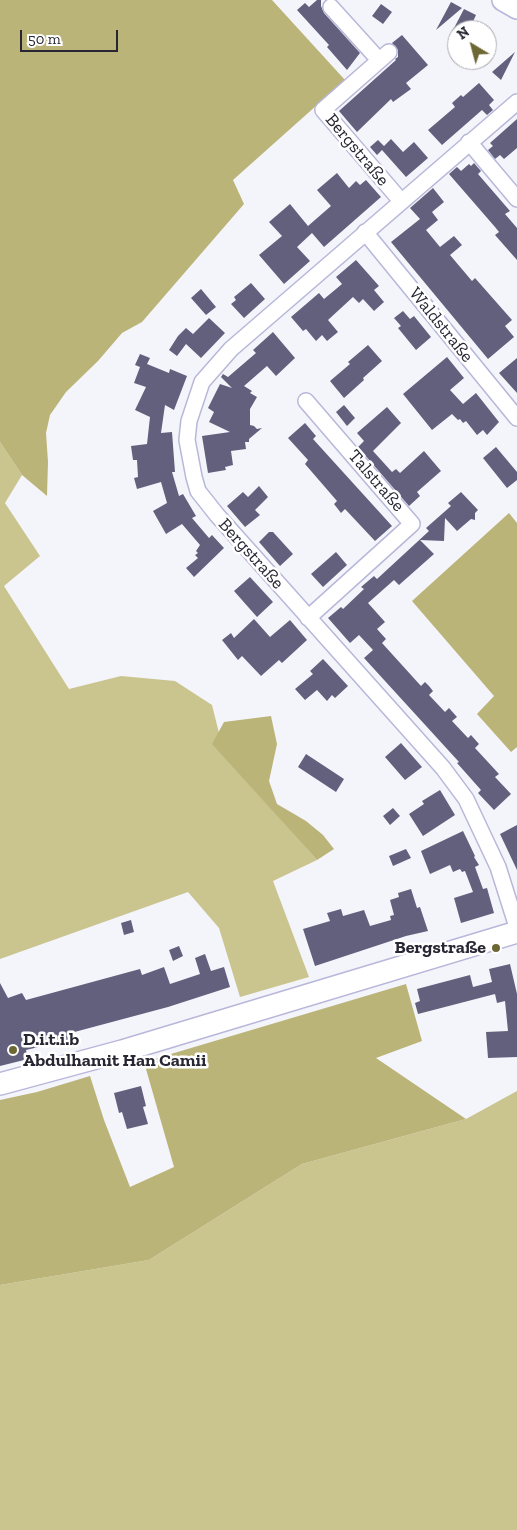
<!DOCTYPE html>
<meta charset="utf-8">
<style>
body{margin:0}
#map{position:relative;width:517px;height:1530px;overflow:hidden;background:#f4f4fb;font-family:"Zilla Slab",serif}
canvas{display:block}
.north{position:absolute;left:447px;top:20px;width:50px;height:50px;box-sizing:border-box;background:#fff;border:1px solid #a9a8ad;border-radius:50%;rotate:323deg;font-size:14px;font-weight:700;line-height:20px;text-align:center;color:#272632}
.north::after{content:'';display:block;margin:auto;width:18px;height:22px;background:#6d6734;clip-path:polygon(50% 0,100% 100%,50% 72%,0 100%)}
.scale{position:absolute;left:20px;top:30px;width:98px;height:22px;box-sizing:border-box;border:2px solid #272632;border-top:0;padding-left:6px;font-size:15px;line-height:18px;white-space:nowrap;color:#272632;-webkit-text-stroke:4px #fff;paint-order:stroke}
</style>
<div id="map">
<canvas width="517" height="1530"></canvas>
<div class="north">N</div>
<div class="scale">50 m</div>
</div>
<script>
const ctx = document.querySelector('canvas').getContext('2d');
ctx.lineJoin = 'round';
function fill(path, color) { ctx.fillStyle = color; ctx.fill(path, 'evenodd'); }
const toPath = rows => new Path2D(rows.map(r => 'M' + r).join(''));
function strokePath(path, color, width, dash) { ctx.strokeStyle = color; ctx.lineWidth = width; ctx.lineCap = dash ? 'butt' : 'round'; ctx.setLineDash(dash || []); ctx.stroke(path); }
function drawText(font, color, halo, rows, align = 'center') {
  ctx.font = font + ' "Zilla Slab",serif'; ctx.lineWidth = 5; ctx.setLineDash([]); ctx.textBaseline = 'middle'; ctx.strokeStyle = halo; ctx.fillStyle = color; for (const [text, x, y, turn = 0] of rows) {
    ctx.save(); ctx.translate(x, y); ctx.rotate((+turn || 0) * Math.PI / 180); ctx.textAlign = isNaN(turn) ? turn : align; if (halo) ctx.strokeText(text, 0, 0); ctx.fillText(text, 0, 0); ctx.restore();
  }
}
fill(toPath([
 [0,442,22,475,5,503,40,556,4,586,69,689,121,676,175,681,212,705,225,757,317,860,273,881,309,977,240,997,219,928,188,892,0,959],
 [517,1091,517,1530,0,1530,0,1285,149,1260,302,1164,466,1119]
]), '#cac48f');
fill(toPath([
 [0,0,272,0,345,80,233,180,244,204,142,322,122,333,98,361,66,392,50,415,46,433,48,462,47,496,22,475,0,442],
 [509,513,517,523,517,747,511,752,477,714,494,696,412,601],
 [271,716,277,744,269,781,277,804,306,821,323,835,334,849,317,860,212,744,224,722],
 [406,984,422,1041,376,1058,466,1119,302,1164,149,1260,0,1285,0,1100,37,1092,90,1076,104,1120,130,1187,174,1167,144,1062]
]), '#bbb478');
fill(toPath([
 [317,0,321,0,321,6,324,13,360,53,347,70,327,47,329,45,297,10,305,3,309,7],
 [451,2,462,8,436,30],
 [381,4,392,12,383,24,372,16],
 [464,9,476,15,469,30,453,30],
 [402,35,428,65,406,83,411,89,393,102,391,99,357,132,339,111,396,60,395,59,398,57,398,50,392,43],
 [515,52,501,80,492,72],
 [479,83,494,100,489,105,493,110,487,115,482,110,442,145,428,130,455,107,452,103,461,95,463,97],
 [517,119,517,148,504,159,500,155,495,159,488,150,493,146,490,143],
 [391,139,403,152,414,142,428,158,406,177,382,150,377,155,370,147,378,140,384,146],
 [474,163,481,171,478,174,510,211,505,214,517,228,517,260,495,235,499,232,495,227,449,174,457,167,461,171,469,164,471,166],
 [337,173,349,188,356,181,360,185,366,180,381,197,324,247,312,233,297,247,310,261,284,284,259,255,282,236,269,222,290,204,308,226,331,206,317,190],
 [433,188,444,202,432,212,438,220,426,230,440,247,454,236,462,245,450,255,472,281,475,278,512,320,505,326,514,337,488,359,391,242,420,219,410,208],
 [356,260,379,286,374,290,384,302,374,311,363,299,359,303,353,297,328,320,338,332,327,341,322,335,316,341,306,329,303,331,291,317,319,293,324,299,342,284,336,277],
 [251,283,265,299,244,318,231,304,236,300,234,297],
 [201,289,216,307,206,315,191,298],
 [403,311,410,319,414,316,431,337,416,350,398,328,401,326,394,318],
 [209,318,225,333,201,358,186,344,177,356,169,350,178,336,186,328,193,334],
 [273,332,295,358,276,376,267,366,244,386,252,391,250,393,257,397,250,409,250,425,254,426,257,429,262,428,249,439,249,442,245,442,246,449,231,451,233,465,225,467,226,470,208,473,202,436,230,432,209,422,214,412,208,408,220,384,232,388,221,377,223,374,228,377,256,353,253,350],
 [368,345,382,361,363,378,364,380,344,398,330,381,350,364,348,362],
 [140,354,150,358,147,364,169,373,170,369,187,376,174,410,165,405,161,433,172,432,175,472,172,472,179,496,183,494,196,516,192,518,209,538,212,535,224,548,194,577,186,568,198,558,195,555,198,553,196,551,200,545,182,524,166,534,153,511,167,503,161,482,137,489,134,478,138,477,137,460,133,460,131,446,147,444,150,417,135,410,146,387,134,383,140,367,135,365],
 [447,357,464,378,450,390,463,404,476,393,499,422,487,435,483,430,477,435,466,421,463,423,460,419,458,420,452,414,432,430,403,394],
 [517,358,517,393,499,373],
 [344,405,355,418,347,426,336,412],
 [387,407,401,423,373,451,392,472,396,469,400,473,424,451,441,471,417,492,420,496,409,506,358,447,364,441,357,433],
 [305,423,316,436,313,439,392,526,375,541,345,509,341,513,334,504,337,501,305,464,308,460,288,438],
 [496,447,517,472,517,480,507,488,483,458],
 [259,486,268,497,255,510,260,515,245,527,227,506,243,492,248,497],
 [461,492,478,510,475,513,475,520,471,519,457,531,445,518,444,541,420,540,434,554,399,585,394,580,368,603,385,622,377,629,386,639,382,643,421,686,425,682,429,686,433,691,429,695,445,712,449,708,457,717,452,721,468,738,471,735,479,744,475,748,499,774,495,777,511,794,494,810,478,793,481,790,457,763,459,762,364,658,373,650,359,635,350,643,328,618,341,607,343,609,364,589,361,587,374,576,377,579,429,531,426,528,451,506,448,503],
 [269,532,273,532,293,554,280,566,259,542],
 [336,552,347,565,323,587,311,574],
 [250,577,273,602,257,617,234,591],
 [254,619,270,637,290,620,307,640,282,663,279,660,261,676,242,656,238,660,222,640,231,633,234,638],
 [323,659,348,686,335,698,332,695,327,701,317,690,305,700,295,689,313,674,310,671],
 [401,743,422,767,405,780,385,757],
 [306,754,344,779,336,792,298,767],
 [440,790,455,815,423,836,409,814,424,804,422,801],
 [393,808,400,816,390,825,383,816],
 [517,825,517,870,500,834],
 [463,831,475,856,474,857,479,865,475,867,483,889,487,888,494,913,461,923,454,898,473,892,465,871,462,872,460,869,453,872,450,865,430,874,421,851],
 [406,849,411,858,393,866,389,856],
 [411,889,417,908,420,907,428,931,406,936,315,966,303,929,330,921,327,913,341,909,343,916,364,910,370,926,391,920,390,916,394,915,390,900,399,897,398,893],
 [131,920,134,932,124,935,121,923],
 [179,946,183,956,173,961,169,950],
 [205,954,211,971,224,967,230,987,168,1007,67,1034,68,1040,26,1050,28,1059,0,1066,0,983,8,998,22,993,26,1000,140,969,142,975,164,967,170,984,200,974,195,958],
 [510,964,517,994,517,1057,488,1058,486,1032,508,1031,505,1001,497,1003,495,994,418,1014,415,1003,420,1001,417,989,470,975,473,987,492,982,489,969],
 [141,1086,146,1106,143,1107,148,1124,127,1129,122,1112,119,1113,114,1093]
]), '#63607e');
const street = toPath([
 [331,7,379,60],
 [389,52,323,110,401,201],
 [517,102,231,349,202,382,189,421,187,440,194,477,198,491,217,515,443,768,466,799,498,867,517,927],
 [469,142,517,199],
 [365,232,517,418],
 [306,401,412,524,308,618]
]);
const secondary = toPath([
 [503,0,517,8],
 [0,1084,122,1051,517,932]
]);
strokePath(street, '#b9b7d9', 18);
strokePath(secondary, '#b9b7d9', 24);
strokePath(street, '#fff', 15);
strokePath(secondary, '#fff', 21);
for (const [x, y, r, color] of [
 [496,948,5,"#6d6734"],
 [13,1050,5,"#6d6734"]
]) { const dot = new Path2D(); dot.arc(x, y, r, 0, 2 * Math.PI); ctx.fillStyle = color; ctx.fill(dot); strokePath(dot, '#fff', 2); }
drawText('18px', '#272632', '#fff', [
 ["Bergstraße",357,150,50],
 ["Waldstraße",441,325,51],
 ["Talstraße",376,481,49],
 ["Bergstraße",251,554,48]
]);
drawText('bold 18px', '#272632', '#fff', [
 ["Bergstraße",486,948],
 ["D.i.t.i.b",23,1040,"left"],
 ["Abdulhamit Han Camii",23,1061,"left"]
], 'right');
</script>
